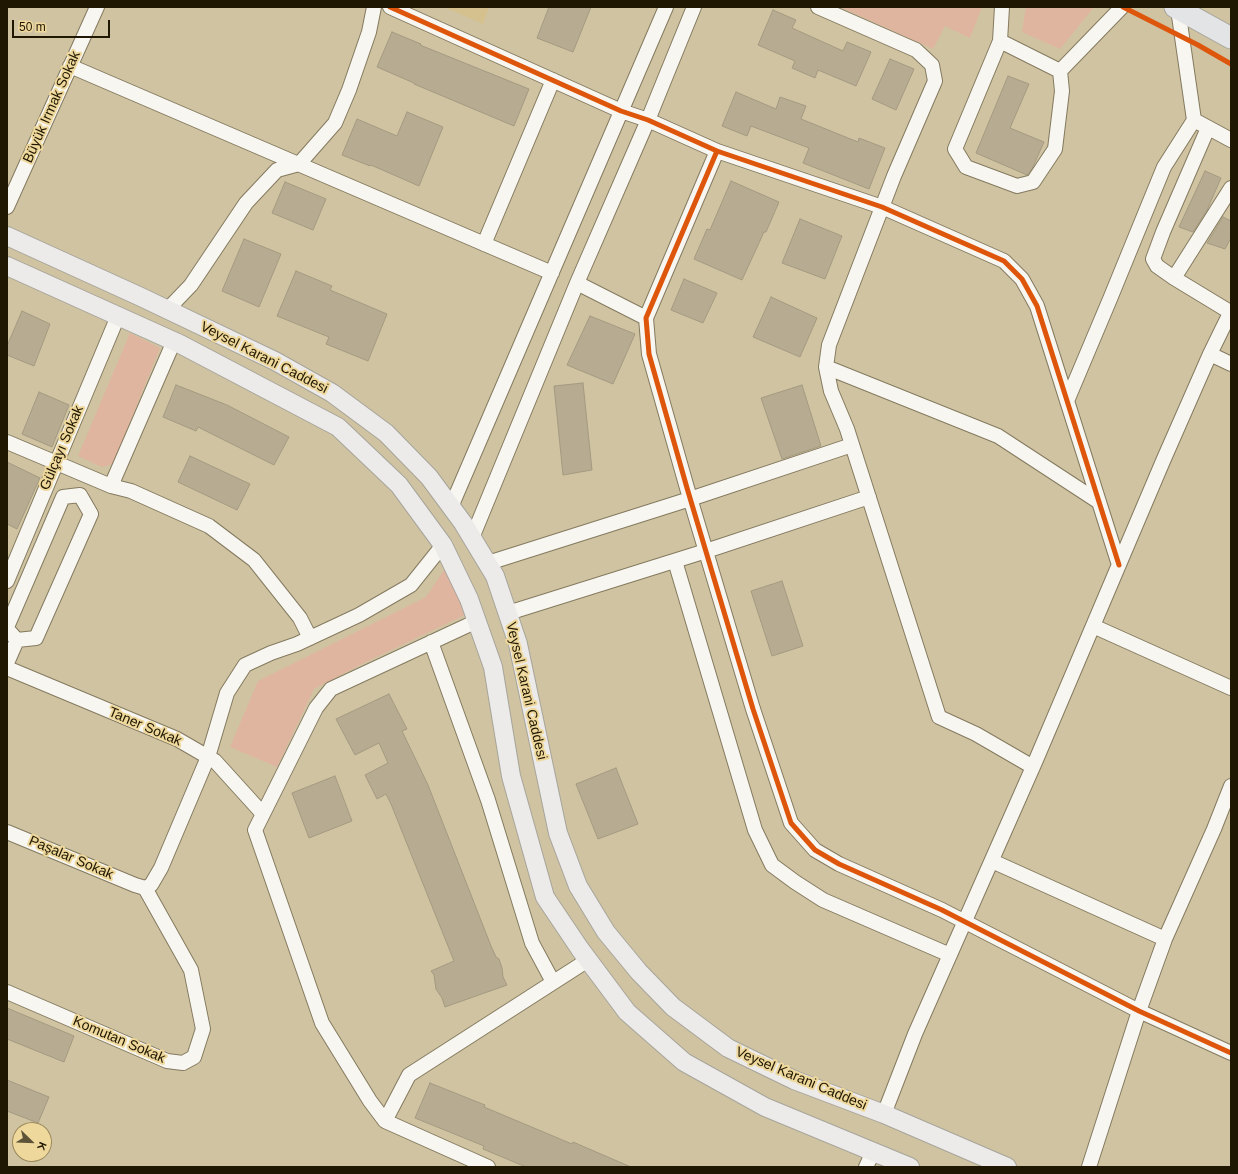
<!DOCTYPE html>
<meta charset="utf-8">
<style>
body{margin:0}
#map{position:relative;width:1238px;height:1174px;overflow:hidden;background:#cfc3a2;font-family:Helvetica,sans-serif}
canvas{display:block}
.frame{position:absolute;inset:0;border:8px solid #1f1701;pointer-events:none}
.north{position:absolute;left:12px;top:1122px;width:40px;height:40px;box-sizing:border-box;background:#efd89c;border:1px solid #9c8b5e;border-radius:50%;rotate:113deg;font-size:11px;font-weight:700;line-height:16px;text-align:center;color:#1f1701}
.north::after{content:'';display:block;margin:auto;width:14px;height:18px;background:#5d5339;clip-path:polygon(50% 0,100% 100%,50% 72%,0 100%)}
.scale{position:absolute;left:12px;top:20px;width:98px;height:18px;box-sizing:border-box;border:2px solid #1f1701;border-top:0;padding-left:5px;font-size:12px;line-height:14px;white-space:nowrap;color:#1f1701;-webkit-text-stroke:3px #efd89c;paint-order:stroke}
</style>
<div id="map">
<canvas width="1238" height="1174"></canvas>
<div class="frame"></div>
<div class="north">K</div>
<div class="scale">50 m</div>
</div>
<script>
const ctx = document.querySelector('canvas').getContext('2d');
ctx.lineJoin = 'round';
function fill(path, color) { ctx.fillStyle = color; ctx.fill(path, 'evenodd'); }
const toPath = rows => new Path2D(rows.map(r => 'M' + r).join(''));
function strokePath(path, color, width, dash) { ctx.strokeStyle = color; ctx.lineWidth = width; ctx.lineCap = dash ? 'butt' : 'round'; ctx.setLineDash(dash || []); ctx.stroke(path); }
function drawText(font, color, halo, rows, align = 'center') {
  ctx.font = font + ' Helvetica,sans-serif'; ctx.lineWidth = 4; ctx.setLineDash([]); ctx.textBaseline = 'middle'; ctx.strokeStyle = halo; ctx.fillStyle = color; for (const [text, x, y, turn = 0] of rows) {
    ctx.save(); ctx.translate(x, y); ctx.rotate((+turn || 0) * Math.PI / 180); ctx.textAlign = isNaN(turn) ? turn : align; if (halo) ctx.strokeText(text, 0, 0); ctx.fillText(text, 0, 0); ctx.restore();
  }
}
fill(toPath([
 [444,7,489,7,483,24]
]), '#d5c18d');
fill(toPath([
 [840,7,982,7,970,38,945,26,933,49],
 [1026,7,1094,7,1060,49,1022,32],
 [130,333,160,348,113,464,102,467,78,456],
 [446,567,467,614,366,662,314,689,277,767,230,747,258,681,426,597]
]), '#e0b5a0');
const building = toPath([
 [549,7,591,7,573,52,537,38,549,7],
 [773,10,796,20,792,28,843,51,847,42,871,52,856,86,818,70,815,78,792,68,795,61,758,45,773,10],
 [392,32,421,44,420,45,529,89,514,126,414,84,414,83,377,67,392,32],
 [890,59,914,69,896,110,872,99,890,59],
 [1008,76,1029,84,1010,128,1044,142,1032,169,1027,175,976,153,1008,76],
 [736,92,776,109,780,97,806,106,801,119,858,142,859,138,885,148,869,189,803,163,809,148,751,126,747,136,722,126,736,92],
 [407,112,443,127,419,186,371,165,370,166,342,155,357,119,397,136,407,112],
 [1205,171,1221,178,1207,210,1193,232,1179,227,1205,171],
 [731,181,779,202,766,232,764,232,742,280,694,259,707,229,710,230,731,181],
 [285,182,326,199,313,230,272,213,285,182],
 [1223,217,1231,221,1231,238,1225,249,1207,243,1223,217],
 [800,219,842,236,825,279,782,263,800,219],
 [244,239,281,254,259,307,222,291,244,239],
 [296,271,332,286,330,290,387,314,368,361,326,344,329,337,277,316,296,271],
 [684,279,717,293,703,323,671,310,684,279],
 [771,297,817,318,800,357,753,337,771,297],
 [22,311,50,324,34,366,7,355,7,346,22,311],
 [590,316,635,334,613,384,567,365,590,316],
 [583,383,592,470,563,475,554,386,583,383],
 [176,385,227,405,289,437,274,465,198,427,196,431,163,417,176,385],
 [802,385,821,446,782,459,761,398,802,385],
 [39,392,69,405,52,447,22,434,39,392],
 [190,456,250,484,237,510,178,482,190,456],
 [7,462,40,478,17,529,7,524,7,462],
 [782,581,803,646,772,656,751,591,782,581],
 [389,694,407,729,402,731,428,785,491,946,496,957,499,959,502,968,503,977,507,985,445,1007,442,998,436,989,434,975,431,971,454,961,391,804,386,794,377,799,365,775,388,763,379,743,355,755,336,719,389,694],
 [616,768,638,824,598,839,576,784,616,768],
 [335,776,352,821,309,838,292,793,335,776],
 [7,1008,74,1036,64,1062,7,1039,7,1008],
 [7,1080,49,1097,38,1123,7,1111,7,1080],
 [430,1083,485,1105,484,1107,572,1144,573,1142,631,1167,526,1167,483,1149,484,1146,415,1118,430,1083]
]);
fill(building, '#b7ac92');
strokePath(building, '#a49a80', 1);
const minor = toPath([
 [390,7,621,111,648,120,717,151,882,207,1004,261,1022,279,1037,306,1119,565],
 [818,7,916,50,932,65,935,81,894,176,829,345,826,367,831,391,847,429,939,717,976,734,1033,767],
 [1002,7,1000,41,1060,71,1122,7],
 [1178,9,1194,120,1231,140],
 [1000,41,955,149,966,167,1017,186,1033,182,1055,149,1062,91,1060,71],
 [70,66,552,273],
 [1208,128,1163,232,1153,259,1157,266,1174,278,1230,312],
 [717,151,646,318,649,354,687,488,753,709,791,823,815,850,839,864,942,910,1139,1011,1231,1053],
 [7,207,97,7],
 [484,244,553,80],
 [1174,278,1231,188],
 [577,283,646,318],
 [167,310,191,285,246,203,277,170,299,164,335,123,349,90,369,32,374,7],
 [1210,354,1231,364],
 [826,367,998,436,1099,502],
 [1067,401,1110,299,1164,167,1194,120],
 [7,442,111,486,131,491,209,526,254,560,300,618,310,638],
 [111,486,174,341],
 [451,507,666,7],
 [472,538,577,283,648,120,694,7],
 [675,561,755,830,772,865,795,882,823,900,950,955],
 [488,563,690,499,852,445],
 [7,581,118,316],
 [508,613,706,551,869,497],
 [1093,626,1231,688],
 [7,627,63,497,80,495],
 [7,629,17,640,36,638,91,514,80,495],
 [431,642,488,800,532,943,553,982],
 [7,663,17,640],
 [7,668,177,739,215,761,263,814],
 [7,832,135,885,145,888,151,885,161,868,208,757,227,693,245,665,271,653,297,644,359,615,411,585,443,545],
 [992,861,1165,939],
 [7,992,167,1061,183,1063,194,1057,203,1029,191,970,145,888],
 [884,1114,915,1034,1036,760,1163,461,1210,354,1231,311],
 [385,1121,370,1101,322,1023,255,830,316,708,331,689,477,621],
 [488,1167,385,1121,409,1075,588,960],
 [866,1167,873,1152],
 [1089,1167,1139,1011,1165,939,1214,829,1231,786]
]);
const major = toPath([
 [7,236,141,297,275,361,332,393,386,433,429,477,463,523,495,576,518,644,558,833,578,886,606,932,639,972,673,1007,728,1048,794,1080,884,1114,1007,1167],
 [7,266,180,344,338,427,399,485,443,545,469,599,493,667,511,776,545,897,580,949,627,1012,684,1062,765,1107,910,1167]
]);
const highway = toPath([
 [1175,7,1231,38]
]);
strokePath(minor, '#847a5f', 16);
strokePath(major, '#a7a49a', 20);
strokePath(highway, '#a7a49a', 23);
strokePath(minor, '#f8f6f1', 14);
strokePath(major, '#ecebe9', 18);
strokePath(highway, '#e3e4e5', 21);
strokePath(toPath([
 [390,7,621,111,648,120,717,151,882,207,1004,261,1022,279,1037,306,1119,565],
 [1123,7,1198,45,1231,64],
 [717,151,646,318,649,354,687,488,753,709,791,823,815,850,839,864,942,910,1139,1011,1231,1053]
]), '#de560b', 5);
drawText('14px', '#1f1701', '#efd89c', [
 ["Büyük Irmak Sokak",52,107,-66],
 ["Veysel Karani Caddesi",264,358,27],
 ["Gülçayı Sokak",62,448,-67],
 ["Veysel Karani Caddesi",526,691,77],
 ["Taner Sokak",145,727,23],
 ["Paşalar Sokak",71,858,23],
 ["Komutan Sokak",119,1040,23],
 ["Veysel Karani Caddesi",801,1079,23]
]);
</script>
